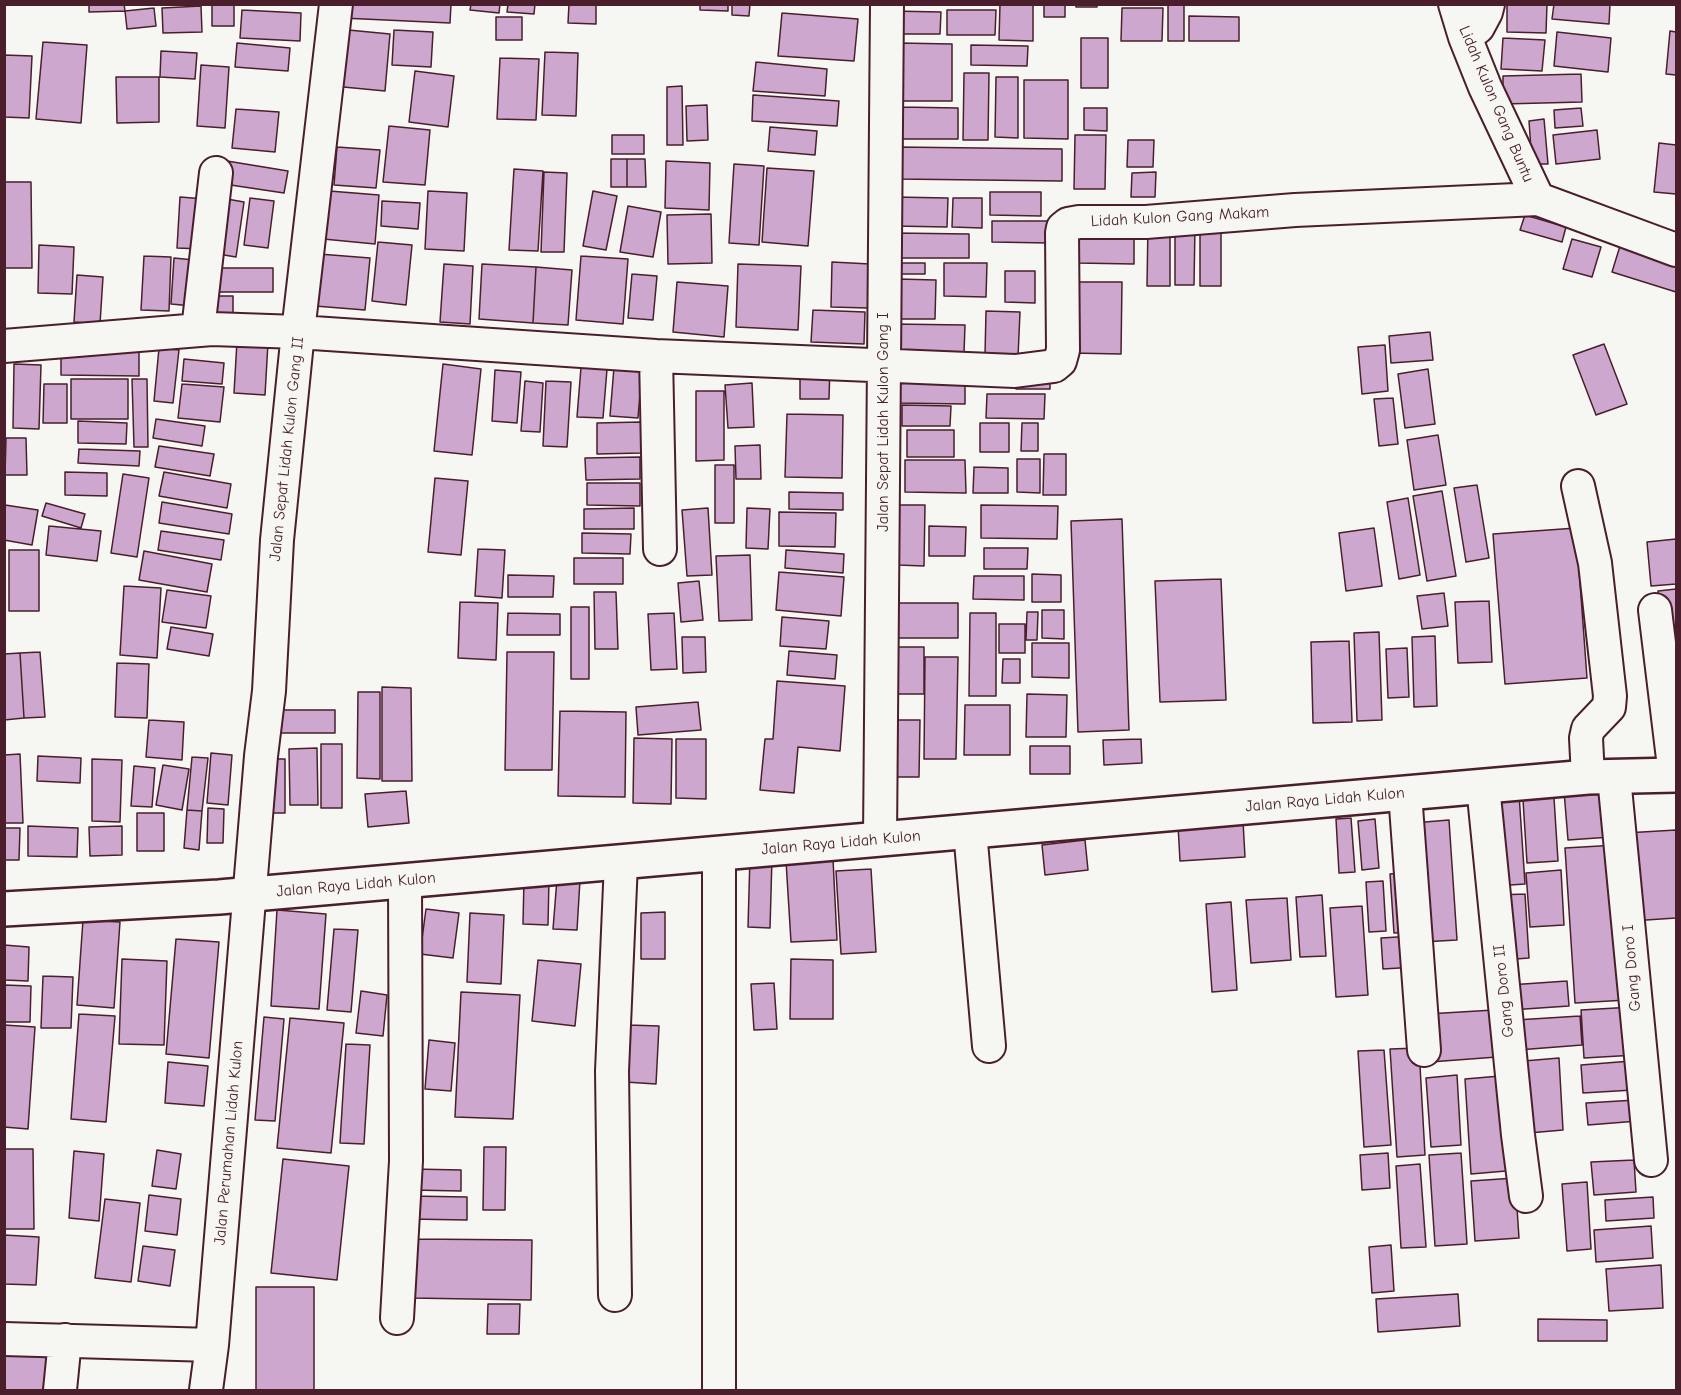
<!DOCTYPE html>
<style>
body{margin:0}
#map{position:relative;width:1681px;height:1395px;overflow:hidden;background:#f6f6f2;font-family:"Comic Neue",sans-serif}
canvas{display:block}
.frame{position:absolute;inset:0;border:6px solid #4a1f2b;pointer-events:none}
</style>
<div id="map">
<canvas width="1681" height="1395"></canvas>
<div class="frame"></div>
</div>
<script>
const ctx = document.querySelector('canvas').getContext('2d');
ctx.lineJoin = 'round';
function fill(path, color) { ctx.fillStyle = color; ctx.fill(path, 'evenodd'); }
const toPath = rows => new Path2D(rows.map(r => 'M' + r).join(''));
function strokePath(path, color, width, dash) { ctx.strokeStyle = color; ctx.lineWidth = width; ctx.lineCap = dash ? 'butt' : 'round'; ctx.setLineDash(dash || []); ctx.stroke(path); }
function drawText(font, color, halo, rows, align = 'center') {
  ctx.font = font + ' "Comic Neue",sans-serif'; ctx.lineWidth = 4.5; ctx.setLineDash([]); ctx.textBaseline = 'middle'; ctx.strokeStyle = halo; ctx.fillStyle = color; for (const [text, x, y, turn = 0] of rows) {
    ctx.save(); ctx.translate(x, y); ctx.rotate((+turn || 0) * Math.PI / 180); ctx.textAlign = isNaN(turn) ? turn : align; if (halo) ctx.strokeText(text, 0, 0); ctx.fillText(text, 0, 0); ctx.restore();
  }
}
const building = toPath([
 [89,4,124,4,125,11,89,12,89,4],
 [212,4,234,4,234,26,212,26,212,4],
 [342,4,451,4,450,23,342,18,342,4],
 [471,4,500,4,499,13,470,10,471,4],
 [508,4,535,4,534,14,507,12,508,4],
 [569,4,596,4,596,24,568,23,569,4],
 [700,4,728,4,728,11,700,10,700,4],
 [732,4,750,4,749,16,732,15,732,4],
 [1000,4,1033,4,1033,41,999,40,1000,4],
 [1044,4,1065,4,1065,17,1044,17,1044,4],
 [1076,4,1097,4,1097,7,1076,7,1076,4],
 [1168,4,1184,4,1184,41,1168,41,1168,4],
 [1507,4,1547,4,1546,33,1507,32,1507,4],
 [1554,4,1610,4,1609,24,1552,19,1554,4],
 [201,6,202,32,163,33,162,8,201,6],
 [154,8,156,26,127,29,125,11,154,8],
 [1122,8,1163,8,1162,41,1121,41,1122,8],
 [242,10,301,13,300,41,240,38,242,10],
 [947,10,996,10,995,35,947,35,947,10],
 [891,11,941,12,940,34,891,34,891,11],
 [782,13,858,19,854,61,778,56,782,13],
 [1189,16,1239,17,1239,41,1189,41,1189,16],
 [496,17,522,17,522,40,496,40,496,17],
 [338,29,390,34,385,91,333,86,338,29],
 [394,30,433,32,431,67,392,65,394,30],
 [1670,31,1676,32,1676,75,1666,74,1670,31],
 [1557,32,1611,38,1608,72,1554,66,1557,32],
 [1081,38,1108,38,1108,88,1081,88,1081,38],
 [1503,38,1545,40,1542,71,1501,69,1503,38],
 [43,42,87,45,81,123,36,119,43,42],
 [237,43,290,48,288,71,235,67,237,43],
 [899,43,952,44,952,101,899,101,899,43],
 [971,45,1028,46,1027,66,971,65,971,45],
 [161,51,197,53,195,79,160,77,161,51],
 [545,52,578,53,576,116,542,115,545,52],
 [4,55,32,56,29,118,4,117,4,55],
 [500,58,539,59,536,120,497,119,500,58],
 [756,62,827,69,825,96,753,91,756,62],
 [201,65,229,67,225,128,197,126,201,65],
 [415,71,454,76,448,127,409,122,415,71],
 [964,73,989,73,988,140,963,140,964,73],
 [1581,74,1582,102,1503,104,1503,76,1581,74],
 [116,77,159,77,159,122,117,123,116,77],
 [996,77,1018,77,1018,138,995,137,996,77],
 [1024,80,1068,80,1068,139,1024,138,1024,80],
 [682,86,683,145,667,145,667,87,682,86],
 [753,95,839,101,837,126,752,121,753,95],
 [707,105,708,140,687,141,686,106,707,105],
 [900,107,958,108,958,139,899,139,900,107],
 [1084,108,1107,108,1107,131,1084,130,1084,108],
 [1581,108,1583,126,1555,128,1554,110,1581,108],
 [236,109,279,112,275,152,232,148,236,109],
 [1544,119,1548,164,1532,164,1529,121,1544,119],
 [389,126,430,130,425,185,383,182,389,126],
 [770,127,817,131,815,155,768,151,770,127],
 [1597,130,1600,159,1556,164,1553,135,1597,130],
 [612,135,644,135,644,154,612,154,612,135],
 [1075,135,1106,135,1105,189,1074,189,1075,135],
 [1128,140,1154,140,1153,167,1127,167,1128,140],
 [1659,143,1676,145,1676,194,1654,192,1659,143],
 [337,147,380,150,376,188,334,185,337,147],
 [897,147,1062,149,1062,181,897,179,897,147],
 [611,159,627,159,627,187,611,187,611,159],
 [627,159,645,159,646,187,627,187,627,159],
 [227,161,288,171,284,193,224,184,227,161],
 [666,161,710,163,709,210,665,208,666,161],
 [734,164,764,166,759,245,729,243,734,164],
 [767,168,814,171,808,246,762,242,767,168],
 [514,169,543,171,538,251,509,250,514,169],
 [544,172,567,173,564,252,541,252,544,172],
 [1156,172,1155,197,1131,197,1132,173,1156,172],
 [4,182,31,182,32,268,4,268,4,182],
 [317,190,379,195,375,244,313,238,317,190],
 [428,191,467,193,464,251,425,249,428,191],
 [593,191,617,196,606,250,583,246,593,191],
 [990,192,1041,192,1041,216,990,215,990,192],
 [180,197,205,199,202,249,177,248,180,197],
 [894,197,948,198,947,227,894,226,894,197],
 [250,198,274,201,268,248,244,245,250,198],
 [953,198,982,198,982,228,952,227,953,198],
 [227,199,244,202,236,257,218,254,227,199],
 [382,201,420,203,418,229,381,226,382,201],
 [628,206,661,212,653,257,620,252,628,206],
 [711,214,712,263,668,264,667,215,711,214],
 [1525,215,1566,227,1562,242,1520,230,1525,215],
 [992,221,1049,221,1049,243,992,242,992,221],
 [1148,224,1170,224,1170,286,1147,286,1148,224],
 [1175,226,1195,226,1194,285,1175,285,1175,226],
 [1200,227,1221,227,1221,286,1200,286,1200,227],
 [1077,229,1134,229,1134,264,1076,263,1077,229],
 [894,233,969,234,969,258,894,258,894,233],
 [1572,239,1601,247,1592,277,1563,269,1572,239],
 [378,242,412,245,406,305,372,301,378,242],
 [39,245,74,247,72,294,38,293,39,245],
 [1620,246,1676,264,1676,292,1612,272,1620,246],
 [319,254,370,258,365,310,315,306,319,254],
 [144,256,171,257,169,311,141,310,144,256],
 [581,256,628,259,623,324,576,320,581,256],
 [174,258,194,260,192,306,171,304,174,258],
 [832,262,870,264,868,308,831,307,832,262],
 [902,263,925,263,925,274,901,274,902,263],
 [944,263,987,263,986,297,944,296,944,263],
 [444,264,473,266,470,324,440,322,444,264],
 [482,264,536,267,533,323,479,319,482,264],
 [738,264,801,266,798,330,736,327,738,264],
 [536,267,572,270,568,325,533,323,536,267],
 [213,268,273,268,273,292,213,292,213,268],
 [1005,271,1035,271,1035,303,1005,302,1005,271],
 [632,274,657,276,653,320,628,318,632,274],
 [77,275,103,277,100,324,74,322,77,275],
 [898,279,936,280,935,319,898,319,898,279],
 [677,282,728,286,724,337,673,332,677,282],
 [1071,282,1122,282,1121,354,1070,353,1071,282],
 [203,296,233,296,233,321,202,320,203,296],
 [813,310,865,312,864,344,811,342,813,310],
 [986,311,1020,312,1018,357,985,355,986,311],
 [892,324,965,325,964,353,892,352,892,324],
 [1430,332,1433,360,1391,363,1389,336,1430,332],
 [237,341,268,343,265,395,234,393,237,341],
 [61,342,139,343,139,376,61,375,61,342],
 [1604,344,1627,404,1596,415,1573,355,1604,344],
 [1385,345,1388,391,1362,394,1358,347,1385,345],
 [159,348,179,350,173,403,154,401,159,348],
 [582,355,608,357,603,418,577,417,582,355],
 [615,355,643,358,638,418,610,416,615,355],
 [184,359,224,363,222,384,182,381,184,359],
 [14,364,41,365,39,429,13,428,14,364],
 [443,364,481,369,472,455,434,451,443,364],
 [800,365,830,366,829,399,800,399,800,365],
 [1428,369,1435,424,1405,428,1398,374,1428,369],
 [495,370,521,372,517,423,492,421,495,370],
 [1017,374,1050,374,1050,389,1016,389,1017,374],
 [897,377,965,378,965,404,897,403,897,377],
 [71,379,128,379,128,419,71,419,71,379],
 [132,379,147,379,148,447,134,447,132,379],
 [525,381,543,383,540,432,521,431,525,381],
 [546,381,571,382,567,447,543,446,546,381],
 [752,383,754,427,728,428,725,385,752,383],
 [44,384,67,384,67,423,43,423,44,384],
 [182,384,224,387,220,422,178,418,182,384],
 [696,391,724,391,724,460,696,461,696,391],
 [987,394,1045,394,1044,419,986,418,987,394],
 [1393,398,1398,444,1379,446,1374,399,1393,398],
 [902,405,951,406,950,426,902,426,902,405],
 [787,414,843,415,842,478,785,477,787,414],
 [156,419,205,426,202,446,153,438,156,419],
 [78,421,127,423,126,444,78,443,78,421],
 [641,422,641,453,597,454,597,423,641,422],
 [980,423,1009,423,1009,452,980,452,980,423],
 [1022,423,1038,423,1038,451,1021,451,1022,423],
 [907,430,954,430,954,457,907,457,907,430],
 [1438,435,1446,485,1414,490,1407,440,1438,435],
 [6,438,26,438,27,475,5,475,6,438],
 [760,445,761,479,736,479,735,446,760,445],
 [159,446,214,454,210,476,155,467,159,446],
 [79,449,140,451,139,466,78,463,79,449],
 [1044,454,1066,454,1066,495,1043,495,1044,454],
 [640,457,640,479,586,480,585,458,640,457],
 [1017,459,1040,459,1040,493,1017,492,1017,459],
 [905,460,965,460,966,493,905,492,905,460],
 [715,465,734,465,734,523,715,523,715,465],
 [974,467,1008,468,1008,493,973,493,974,467],
 [65,472,107,473,107,496,65,495,65,472],
 [164,472,231,484,227,508,159,496,164,472],
 [123,474,149,478,137,557,111,553,123,474],
 [435,478,468,481,461,555,428,552,435,478],
 [587,483,640,483,640,506,587,505,587,483],
 [1477,485,1489,558,1466,562,1454,488,1477,485],
 [1442,491,1456,576,1427,581,1413,496,1442,491],
 [789,492,843,493,843,510,789,509,789,492],
 [1408,498,1420,575,1399,579,1387,502,1408,498],
 [162,502,232,514,229,534,159,523,162,502],
 [46,503,85,514,81,528,42,516,46,503],
 [5,505,38,510,32,545,4,540,5,505],
 [899,505,925,505,924,566,898,565,899,505],
 [981,505,1058,506,1057,539,981,538,981,505],
 [634,508,634,529,584,529,584,509,634,508],
 [708,508,712,575,687,576,682,510,708,508],
 [747,508,770,509,768,549,746,548,747,508],
 [779,512,836,513,835,547,779,546,779,512],
 [1122,519,1129,730,1078,732,1071,521,1122,519],
 [49,526,101,531,97,561,46,555,49,526],
 [929,526,966,527,965,556,929,556,929,526],
 [1374,528,1382,586,1346,591,1339,533,1374,528],
 [1576,528,1587,678,1505,684,1493,534,1576,528],
 [161,531,224,540,221,560,158,550,161,531],
 [582,533,631,534,630,554,582,553,582,533],
 [1676,539,1676,584,1651,586,1647,542,1676,539],
 [984,548,1028,548,1027,569,984,569,984,548],
 [478,549,505,550,502,598,475,596,478,549],
 [9,550,39,550,39,611,9,611,9,550],
 [786,550,844,554,843,573,785,568,786,550],
 [144,551,212,564,207,592,139,580,144,551],
 [750,555,752,620,719,621,716,556,750,555],
 [574,558,623,558,623,584,574,584,574,558],
 [779,572,844,577,841,616,776,610,779,572],
 [1032,574,1061,575,1061,602,1032,602,1032,574],
 [508,575,554,576,553,597,508,597,508,575],
 [974,576,1024,576,1024,600,973,599,974,576],
 [1221,579,1226,700,1160,702,1155,581,1221,579],
 [699,581,703,620,681,622,678,583,699,581],
 [124,586,161,588,157,658,120,655,124,586],
 [1676,589,1676,687,1667,688,1658,591,1676,589],
 [167,590,211,596,206,628,162,622,167,590],
 [594,592,616,592,618,649,595,649,594,592],
 [1444,593,1448,626,1422,629,1417,596,1444,593],
 [1489,601,1492,662,1458,663,1455,602,1489,601],
 [460,602,498,603,496,660,458,658,460,602],
 [888,603,958,603,958,638,887,638,888,603],
 [571,607,589,607,589,679,571,679,571,607],
 [1042,610,1064,610,1064,639,1042,638,1042,610],
 [1027,612,1038,612,1037,640,1026,640,1027,612],
 [508,613,560,614,560,635,507,635,508,613],
 [674,613,677,669,651,670,648,614,674,613],
 [970,613,996,613,996,696,969,696,970,613],
 [782,617,829,621,826,649,780,646,782,617],
 [999,624,1025,624,1025,653,999,653,999,624],
 [171,627,213,634,209,656,167,649,171,627],
 [1379,632,1382,720,1357,721,1354,633,1379,632],
 [1435,636,1437,706,1414,707,1412,637,1435,636],
 [682,637,705,637,706,672,683,673,682,637],
 [1349,641,1352,722,1313,723,1311,642,1349,641],
 [1032,643,1069,643,1069,678,1032,677,1032,643],
 [888,647,924,647,924,694,888,694,888,647],
 [1407,648,1409,697,1388,698,1386,649,1407,648],
 [789,651,837,655,835,679,787,675,789,651],
 [40,652,45,717,24,718,20,653,40,652],
 [507,652,554,652,552,770,505,770,507,652],
 [20,653,24,718,4,720,4,654,20,653],
 [925,657,958,657,956,759,924,759,925,657],
 [1003,659,1020,659,1020,683,1002,683,1003,659],
 [117,663,149,664,147,718,115,717,117,663],
 [777,681,845,686,840,751,798,747,794,793,760,790,765,739,773,739,777,681],
 [382,687,411,688,412,781,382,781,382,687],
 [358,692,380,692,380,779,357,778,358,692],
 [1027,694,1067,695,1066,737,1026,737,1027,694],
 [698,702,701,730,638,735,636,707,698,702],
 [965,705,1010,705,1010,755,964,755,965,705],
 [272,710,335,710,335,733,272,733,272,710],
 [560,711,626,712,625,797,558,796,560,711],
 [149,720,184,722,182,760,146,757,149,720],
 [892,720,920,720,919,777,891,777,892,720],
 [634,738,672,739,671,804,633,803,634,738],
 [676,739,706,739,706,799,676,798,676,739],
 [1141,739,1142,763,1104,765,1103,740,1141,739],
 [321,744,342,744,342,808,321,808,321,744],
 [1030,746,1070,746,1070,774,1030,774,1030,746],
 [317,748,318,805,290,805,289,749,317,748],
 [211,753,232,755,228,805,207,803,211,753],
 [20,754,23,823,4,823,4,755,20,754],
 [38,756,81,758,80,783,37,781,38,756],
 [192,757,208,758,202,811,187,810,192,757],
 [92,759,122,760,120,822,92,821,92,759],
 [264,759,285,759,285,813,265,813,264,759],
 [163,765,189,769,182,810,156,805,163,765],
 [134,766,155,768,152,807,131,806,134,766],
 [1608,788,1611,837,1568,840,1564,791,1608,788],
 [406,791,409,823,368,827,365,794,406,791],
 [1519,794,1525,884,1495,886,1489,796,1519,794],
 [1554,798,1558,861,1527,863,1523,800,1554,798],
 [208,808,224,809,223,843,207,843,208,808],
 [187,810,202,811,199,850,184,848,187,810],
 [137,813,164,813,164,851,137,851,137,813],
 [1351,818,1355,872,1339,873,1336,819,1351,818],
 [1375,819,1379,868,1362,870,1358,821,1375,819],
 [1449,820,1457,940,1421,942,1413,823,1449,820],
 [1243,821,1245,857,1180,861,1178,825,1243,821],
 [28,826,78,828,77,857,28,856,28,826],
 [122,826,122,855,90,856,89,827,122,826],
 [4,828,20,828,19,860,4,860,4,828],
 [1676,830,1676,918,1631,921,1625,833,1676,830],
 [1085,840,1088,870,1045,875,1042,845,1085,840],
 [1617,845,1627,1000,1575,1003,1565,848,1617,845],
 [750,857,772,858,770,928,748,927,750,857],
 [833,859,837,940,791,942,786,861,833,859],
 [871,869,876,952,841,954,836,871,871,869],
 [1561,870,1564,925,1530,927,1526,873,1561,870],
 [1409,872,1413,932,1394,933,1390,874,1409,872],
 [524,879,549,879,548,925,523,924,524,879],
 [557,879,580,880,577,930,553,929,557,879],
 [1383,881,1386,931,1369,932,1366,882,1383,881],
 [1525,894,1529,958,1502,960,1498,895,1525,894],
 [1322,895,1326,956,1300,957,1296,897,1322,895],
 [1287,898,1291,960,1251,963,1246,900,1287,898],
 [1231,902,1237,990,1212,992,1206,904,1231,902],
 [1362,906,1368,995,1336,997,1330,908,1362,906],
 [426,909,459,913,453,958,420,954,426,909],
 [277,910,326,914,319,1009,271,1006,277,910],
 [665,912,665,959,641,959,641,913,665,912],
 [470,913,504,915,501,984,467,982,470,913],
 [83,920,120,922,114,1008,77,1005,83,920],
 [334,929,358,930,351,1012,327,1010,334,929],
 [1414,936,1416,967,1383,969,1381,938,1414,936],
 [176,939,219,942,209,1058,166,1054,176,939],
 [4,945,29,947,28,981,4,980,4,945],
 [122,959,167,961,164,1045,119,1044,122,959],
 [791,959,833,960,833,1019,790,1019,791,959],
 [538,960,581,964,575,1026,532,1021,538,960],
 [43,976,73,977,71,1028,41,1028,43,976],
 [1567,981,1569,1006,1510,1010,1509,985,1567,981],
 [774,983,777,1029,754,1030,751,984,774,983],
 [4,985,31,986,30,1022,4,1022,4,985],
 [361,991,387,995,383,1036,356,1033,361,991],
 [461,992,520,995,513,1119,455,1117,461,992],
 [1633,1007,1636,1055,1584,1058,1581,1010,1633,1007],
 [1494,1010,1497,1057,1430,1062,1427,1014,1494,1010],
 [79,1014,115,1016,106,1122,71,1119,79,1014],
 [1580,1016,1582,1045,1518,1050,1516,1020,1580,1016],
 [264,1017,284,1019,275,1121,255,1120,264,1017],
 [290,1018,344,1023,331,1153,277,1148,290,1018],
 [4,1025,35,1027,28,1129,4,1127,4,1025],
 [628,1025,659,1026,656,1084,625,1082,628,1025],
 [429,1040,455,1043,451,1091,425,1089,429,1040],
 [346,1044,370,1045,364,1144,340,1143,346,1044],
 [1419,1048,1425,1155,1397,1157,1390,1049,1419,1048],
 [1384,1050,1391,1145,1364,1147,1358,1051,1384,1050],
 [1559,1058,1563,1130,1529,1133,1524,1061,1559,1058],
 [1631,1061,1633,1090,1583,1093,1581,1065,1631,1061],
 [168,1062,208,1066,204,1106,165,1103,168,1062],
 [1457,1075,1461,1145,1431,1147,1426,1078,1457,1075],
 [1500,1076,1506,1171,1471,1174,1465,1079,1500,1076],
 [1636,1100,1638,1121,1588,1125,1586,1103,1636,1100],
 [484,1147,506,1147,505,1210,483,1210,484,1147],
 [4,1149,33,1149,34,1229,4,1229,4,1149],
 [157,1150,181,1154,176,1189,152,1186,157,1150],
 [74,1151,104,1154,99,1221,69,1218,74,1151],
 [1388,1153,1390,1188,1362,1190,1360,1155,1388,1153],
 [1461,1153,1467,1244,1435,1246,1429,1155,1461,1153],
 [283,1159,349,1166,337,1280,271,1273,283,1159],
 [1634,1160,1636,1192,1594,1195,1591,1162,1634,1160],
 [1420,1164,1426,1247,1401,1248,1396,1166,1420,1164],
 [413,1169,461,1170,461,1191,412,1190,413,1169],
 [1515,1178,1519,1238,1475,1241,1471,1181,1515,1178],
 [1587,1182,1591,1249,1567,1251,1562,1184,1587,1182],
 [149,1195,181,1199,177,1235,145,1231,149,1195],
 [410,1196,467,1197,467,1220,409,1219,410,1196],
 [1653,1197,1654,1218,1606,1221,1605,1200,1653,1197],
 [105,1199,140,1203,131,1282,95,1278,105,1199],
 [1651,1226,1653,1258,1596,1262,1594,1230,1651,1226],
 [4,1235,39,1237,36,1285,4,1284,4,1235],
 [412,1239,532,1240,531,1300,411,1298,412,1239],
 [1391,1245,1394,1291,1372,1293,1369,1247,1391,1245],
 [143,1246,175,1250,170,1286,138,1281,143,1246],
 [1661,1265,1663,1308,1609,1311,1606,1269,1661,1265],
 [256,1287,314,1287,314,1390,256,1390,256,1287],
 [1458,1294,1460,1326,1378,1332,1376,1299,1458,1294],
 [488,1304,520,1304,519,1334,487,1334,488,1304],
 [1538,1319,1607,1320,1607,1341,1538,1341,1538,1319],
 [4,1342,49,1346,43,1390,4,1390,4,1342]
]);
fill(building, '#cda7ce');
strokePath(building, '#4a1f2b', 1.5);
const minor = toPath([
 [1455,4,1465,37,1485,87,1538,199],
 [1465,37,1478,27,1486,12,1488,4],
 [198,330,216,173],
 [4,346,212,329,298,332,656,356,1015,371,1054,366,1060,361,1063,350,1062,233,1063,228,1068,224,1079,222,1146,222,1295,210,1538,199,1676,250],
 [656,356,660,549],
 [1578,486,1595,563,1610,696,1609,707,1588,729,1586,738,1588,777],
 [1655,610,1675,775],
 [1614,777,1651,1160],
 [1483,786,1518,1135,1526,1196],
 [1405,793,1424,1050],
 [970,831,989,1046],
 [880,839,887,4],
 [719,853,719,1390],
 [615,1295,612,1071,621,862],
 [397,1318,406,1161,405,881],
 [4,1339,212,1345],
 [60,1390,65,1340],
 [206,1390,212,1345,261,756,269,691,277,540,298,332,336,4]
]);
const major = toPath([
 [4,909,219,897,1588,777,1676,775]
]);
strokePath(minor, '#4a1f2b', 36);
strokePath(major, '#4a1f2b', 38);
strokePath(minor, '#f6f6f2', 32);
strokePath(major, '#f6f6f2', 33);
drawText('16px', '#4a1f2b', '#f6f6f2', [
 ["Lidah Kulon Gang Buntu",1496,104,67],
 ["Lidah Kulon Gang Makam",1180,217,-3],
 ["Jalan Sepat Lidah Kulon Gang I",883,422,-90],
 ["Jalan Sepat Lidah Kulon Gang II",287,449,-84],
 ["Jalan Raya Lidah Kulon",1325,800,-5],
 ["Jalan Raya Lidah Kulon",841,843,-5],
 ["Jalan Raya Lidah Kulon",356,885,-5],
 ["Gang Doro I",1632,968,-95],
 ["Gang Doro II",1504,991,-96],
 ["Jalan Perumahan Lidah Kulon",229,1143,-85]
]);
</script>
